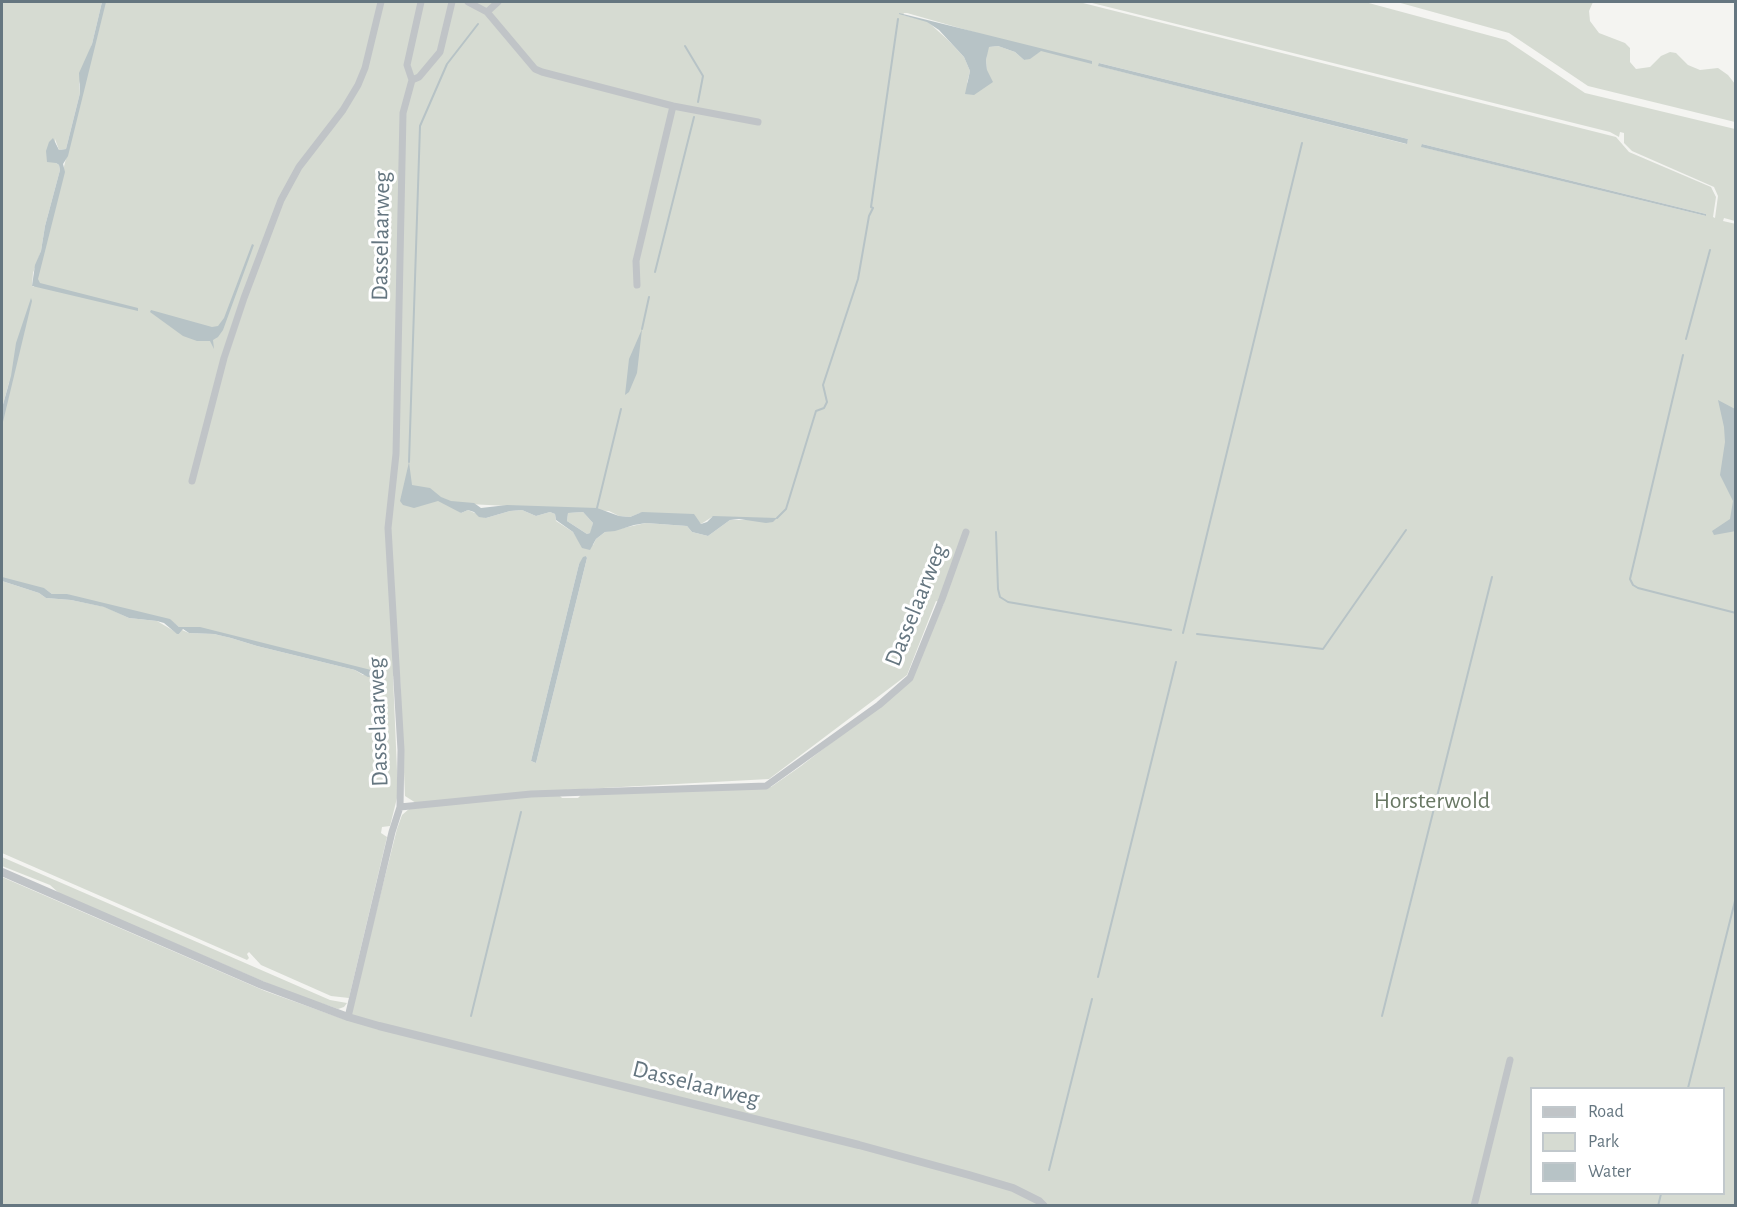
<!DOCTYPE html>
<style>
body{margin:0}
#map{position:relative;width:1737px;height:1207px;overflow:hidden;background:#f4f4f1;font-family:"Alegreya Sans",sans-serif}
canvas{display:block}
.frame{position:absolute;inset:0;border:3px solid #657680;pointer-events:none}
.legend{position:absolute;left:1530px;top:1087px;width:195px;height:108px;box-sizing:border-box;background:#fff;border:2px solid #c1c8cc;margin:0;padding:8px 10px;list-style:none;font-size:18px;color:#657680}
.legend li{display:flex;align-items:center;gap:12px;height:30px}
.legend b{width:30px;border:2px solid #c1c8cc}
</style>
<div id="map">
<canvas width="1737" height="1207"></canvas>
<div class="frame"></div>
<ul class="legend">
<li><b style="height:8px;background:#c0c4c7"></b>Road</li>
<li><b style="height:16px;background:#d6dbd2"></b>Park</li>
<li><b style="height:16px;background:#b7c3c6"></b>Water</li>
</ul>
</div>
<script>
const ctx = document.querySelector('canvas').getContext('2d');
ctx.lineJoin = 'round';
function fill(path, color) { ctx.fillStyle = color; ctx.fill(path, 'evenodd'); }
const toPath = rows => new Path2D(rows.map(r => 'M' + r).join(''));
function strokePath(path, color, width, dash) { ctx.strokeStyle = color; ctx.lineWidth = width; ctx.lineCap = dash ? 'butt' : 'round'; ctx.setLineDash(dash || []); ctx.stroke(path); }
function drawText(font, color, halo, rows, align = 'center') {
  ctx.font = font + ' "Alegreya Sans",sans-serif'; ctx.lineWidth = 6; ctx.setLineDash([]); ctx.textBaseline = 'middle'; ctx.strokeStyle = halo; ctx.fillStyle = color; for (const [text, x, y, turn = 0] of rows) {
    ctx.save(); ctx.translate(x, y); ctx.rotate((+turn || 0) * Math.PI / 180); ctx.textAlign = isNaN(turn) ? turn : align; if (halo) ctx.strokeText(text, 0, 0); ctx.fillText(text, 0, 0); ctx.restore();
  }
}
fill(toPath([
 [2,2,102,2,92,44,79,84,80,93,66,149,59,150,55,139,56,163,59,165,60,170,45,226,41,251,33,273,32,286,34,287,105,2,1079,2,1616,137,1629,152,1711,187,1716,197,1713,217,1715,218,1718,196,1714,187,1632,151,1624,143,1624,133,1620,132,1619,137,1610,132,1088,2,1365,2,1506,40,1585,93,1735,129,1735,221,1724,218,1723,221,1736,224,1735,1205,2,1205,2,877,265,991,346,1020,351,1011,397,829,402,815,409,809,532,796,560,796,562,798,578,798,582,794,771,787,801,766,892,696,913,672,944,603,936,601,907,675,769,779,547,791,416,803,405,796,400,678,393,676,398,794,390,826,382,827,381,833,387,837,349,998,331,996,261,965,249,952,247,954,249,958,247,960,2,853,2,581,39,593,46,598,71,600,105,607,129,618,157,621,179,634,182,630,189,633,214,634,231,638,257,646,355,670,363,675,379,675,197,627,179,627,174,623,65,594,52,594,45,589,2,579,2,418,10,379,2,408],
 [904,13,907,13,1040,51,1030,58,1024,60,1015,52,998,46,988,47,986,60,987,70,967,83,970,71,964,57,948,40,927,21,903,15],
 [1099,63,1408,139,1408,140,1406,144,1099,66],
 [1422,144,1706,214,1706,216,1422,147],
 [448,503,609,511,619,516,630,517,640,513,696,519,701,524,712,517,771,520,730,520,708,536,692,532,687,526,646,523,605,532,596,539,593,545,581,544,573,532,556,521,555,514,550,512,536,516,522,510,510,511,486,518,468,510,461,513],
 [586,556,587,558,536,763,531,761,542,715,579,564],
 [1532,1088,1724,1088,1724,1194,1532,1194],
 [1397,2,1593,2,1589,11,1590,21,1599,33,1625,43,1630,48,1630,62,1636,69,1650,67,1661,56,1670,52,1676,53,1688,65,1700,70,1718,68,1728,75,1735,84,1735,122,1588,86,1509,33],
 [583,512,593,523,591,533,587,534,567,521,568,513],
 [2,857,330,1000,347,1003,344,1007,338,1009,288,992,60,894,50,885,2,866]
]), '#d6dbd2');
fill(toPath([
 [102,2,106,2,68,156,63,164,65,172,38,279,40,283,138,308,138,311,32,286,35,265,41,251,45,226,60,170,59,165,56,163,47,162,46,151,49,142,53,138,59,150,66,149,80,93,79,73,92,44],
 [899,13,1092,61,1092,64,1041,51,1030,59,1024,60,1015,52,998,46,989,47,986,60,987,70,993,82,974,95,965,94,970,71,964,57,939,30,927,22,899,14],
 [1099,63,1107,65,1408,139,1407,144,1098,66],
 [1422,144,1706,214,1706,216,1421,147],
 [252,244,254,245,223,330,218,337,213,340,214,349,210,341,197,341,183,336,150,312,151,310,212,327,218,326,224,318],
 [31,298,32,301,2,426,2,408,11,376,16,343],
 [642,329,637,373,629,392,625,395,629,359],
 [1718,400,1735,409,1736,531,1714,535,1712,531,1730,519,1733,501,1720,475,1725,442,1724,427],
 [409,462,412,485,430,488,441,497,451,501,474,503,481,508,507,505,597,508,619,516,630,517,642,512,694,514,701,524,707,522,713,516,777,518,773,522,766,523,739,519,730,520,708,536,692,532,687,526,646,523,634,525,615,531,605,532,596,539,590,550,582,548,573,532,556,520,555,514,550,512,536,516,522,510,510,511,486,518,479,517,474,512,468,510,461,513,438,501,414,508,403,505,400,501],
 [583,512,593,523,590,533,587,534,567,521,568,513],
 [586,556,587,558,536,763,531,761,542,715,579,564,583,557],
 [2,577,44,588,52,594,67,594,170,619,179,627,200,627,379,672,379,675,368,677,355,670,257,646,231,638,214,634,189,633,183,629,179,634,177,634,164,623,157,621,129,618,104,607,71,600,46,598,39,593,2,581]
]), '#b7c3c6');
strokePath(toPath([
 [685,46,703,76,698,102],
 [655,272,694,117],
 [642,329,649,297],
 [1686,339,1710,250],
 [1683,355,1630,579,1633,585,1638,588,1736,613],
 [409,462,420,126,447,64,478,24],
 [597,508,621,409],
 [777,518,786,509,816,411,824,408,827,402,823,385,858,279,869,216,873,208,871,207,898,19],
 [996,532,998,589,1000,597,1008,602,1171,630],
 [1183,633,1302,143],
 [1197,634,1323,649,1406,530],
 [1098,977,1176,662],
 [471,1016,521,812],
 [1382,1016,1492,577],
 [1688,1088,1736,897],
 [1049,1170,1092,999],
 [1658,1206,1661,1194]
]), '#b7c3c6', 2);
strokePath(toPath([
 [468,2,487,12,498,2],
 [487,12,535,69,542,72,673,106,758,122],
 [412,80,419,77,440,52,452,2],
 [412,80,407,65,421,2],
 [637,285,636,261,673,106],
 [192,481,224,358,244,298,281,200,299,167,343,110,358,85,365,68,381,2],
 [400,807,531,794,766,786,879,705,910,678,942,599,966,532],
 [348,1017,392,832,400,807,401,750,388,528,396,454,403,113,412,80],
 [1474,1206,1510,1060]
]), '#c0c4c7', 7);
strokePath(toPath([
 [2,872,262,985,348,1017,379,1026,859,1145,969,1175,1013,1188,1039,1201,1044,1206]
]), '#c0c4c7', 8);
drawText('24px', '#657680', '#fff', [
 ["Dasselaarweg",381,236,-89],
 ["Dasselaarweg",916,605,-68],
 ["Dasselaarweg",378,722,-92],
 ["Dasselaarweg",696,1084,14]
]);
drawText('24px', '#697864', '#fff', [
 ["Horsterwold",1432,801]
]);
</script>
